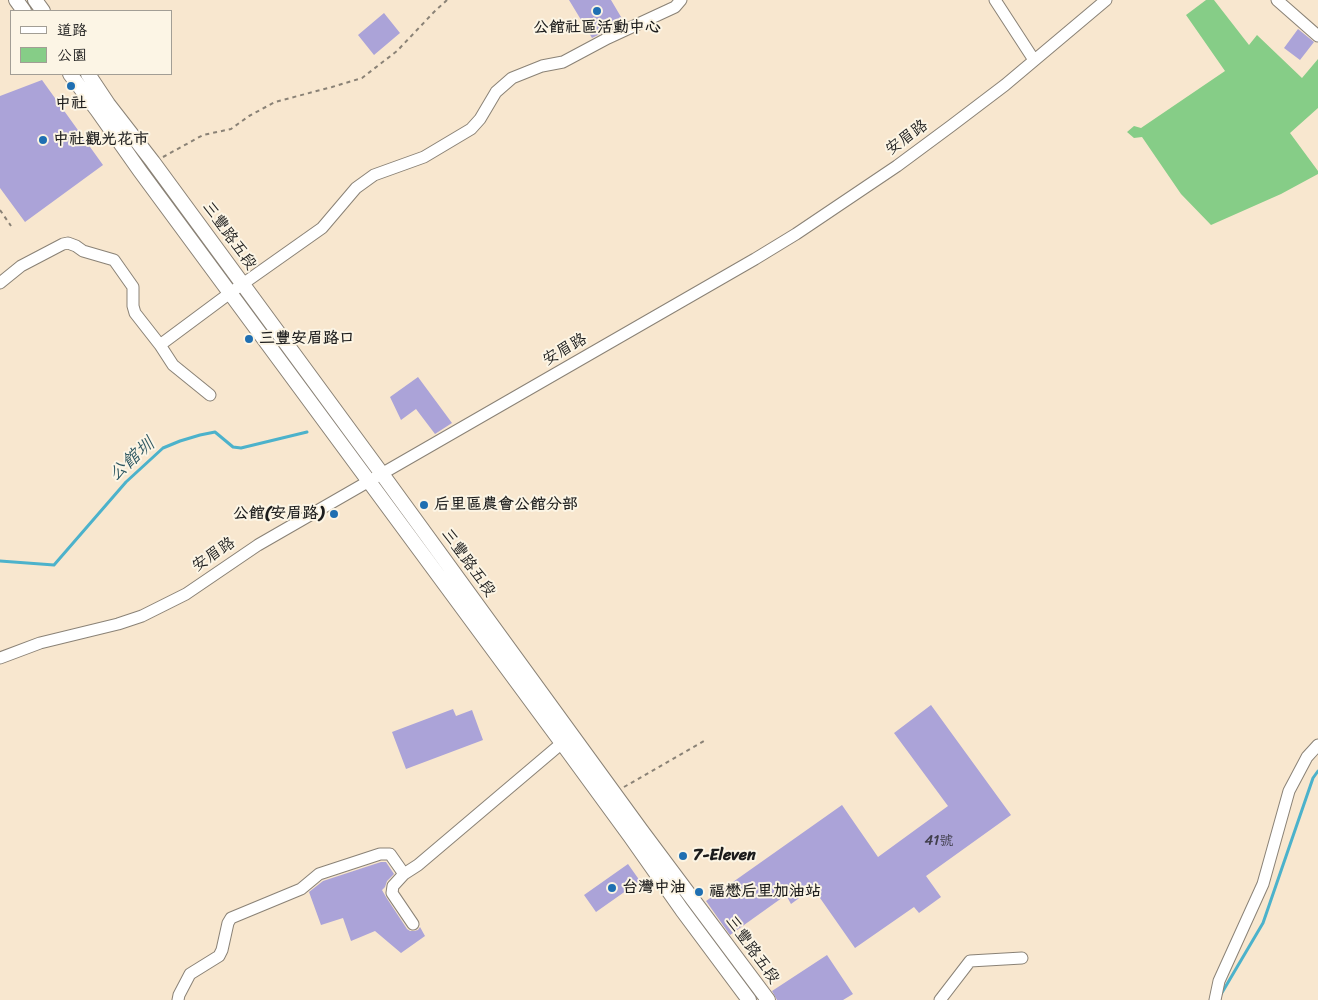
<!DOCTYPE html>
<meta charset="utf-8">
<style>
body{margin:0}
#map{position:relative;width:1318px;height:1000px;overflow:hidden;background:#f8e7cf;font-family:Sriracha,"LXGW WenKai TC",sans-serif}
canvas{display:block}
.legend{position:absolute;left:10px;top:10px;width:162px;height:65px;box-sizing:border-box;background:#fcf5e5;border:1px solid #a29e95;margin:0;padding:6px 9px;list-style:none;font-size:15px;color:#1c1c1c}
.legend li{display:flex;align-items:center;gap:10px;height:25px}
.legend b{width:25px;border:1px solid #a29e95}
</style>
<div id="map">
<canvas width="1318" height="1000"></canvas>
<ul class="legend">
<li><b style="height:6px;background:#fff"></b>道路</li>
<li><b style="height:14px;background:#86cd87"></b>公園</li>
</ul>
</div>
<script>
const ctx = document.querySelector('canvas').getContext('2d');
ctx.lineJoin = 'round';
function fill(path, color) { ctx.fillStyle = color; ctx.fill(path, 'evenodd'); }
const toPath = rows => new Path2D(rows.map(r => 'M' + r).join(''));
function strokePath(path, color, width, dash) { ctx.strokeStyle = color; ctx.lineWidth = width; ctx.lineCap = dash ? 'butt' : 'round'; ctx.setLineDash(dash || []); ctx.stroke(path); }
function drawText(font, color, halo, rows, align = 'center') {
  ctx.font = font + ' Sriracha,"LXGW WenKai TC",sans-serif'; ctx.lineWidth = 4; ctx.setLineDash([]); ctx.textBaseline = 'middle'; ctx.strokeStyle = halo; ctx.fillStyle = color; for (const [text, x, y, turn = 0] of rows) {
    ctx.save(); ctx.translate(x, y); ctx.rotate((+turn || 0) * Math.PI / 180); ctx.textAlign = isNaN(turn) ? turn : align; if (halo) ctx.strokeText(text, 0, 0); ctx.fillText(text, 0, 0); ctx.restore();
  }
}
fill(toPath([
 [1206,0,1214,0,1249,45,1257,35,1302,78,1318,59,1318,108,1290,133,1318,171,1318,174,1281,194,1211,225,1181,194,1142,137,1134,138,1127,132,1134,126,1141,128,1225,71,1186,15]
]), '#86cd87');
strokePath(toPath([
 [0,561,54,565,126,482,163,448,180,441,200,435,215,432,233,447,241,448,307,432],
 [1220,996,1263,923,1313,778,1318,771]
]), '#4cb2cb', 3);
fill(toPath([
 [569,0,611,0,624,22,592,38],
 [384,13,400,33,374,55,358,35],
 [1298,29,1314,42,1300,60,1284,48],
 [42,80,103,165,25,222,0,188,0,96],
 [418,377,452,423,435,434,416,409,401,420,390,397],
 [931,705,1011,815,926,876,941,897,919,913,914,907,855,948,813,888,791,904,786,895,730,935,706,901,842,805,878,857,948,806,894,733],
 [453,709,456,716,472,710,483,740,406,769,392,732],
 [381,862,386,862,394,874,387,881,385,887,382,890,386,897,407,929,410,931,414,931,418,930,420,927,425,936,401,953,375,931,351,941,343,918,321,925,309,892,323,881],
 [628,864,640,881,596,912,584,895],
 [827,955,853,994,843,1000,777,1000,772,991]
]), '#aba3d8');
const minor = toPath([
 [995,0,1034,60],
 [1277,0,1318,36],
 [0,283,21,266,63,244,68,243,76,246,83,251,114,260,133,287,133,306,135,313,160,345],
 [210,395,173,365,160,345,230,293,322,228,356,188,374,175,424,157,471,129,480,119,496,92,512,78,542,66,563,62,608,38,675,7,681,0],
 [0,658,40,643,118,624,142,616,186,594,258,545,755,259,796,234,897,166,951,126,1005,85,1106,0],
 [413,924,392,893,393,886,404,874,418,865,562,743,569,739],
 [178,1000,179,995,190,974,219,956,222,950,228,923,231,918,301,889,319,874,380,854,390,854,404,874],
 [940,1000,970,961,1022,958],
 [1215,1000,1219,981,1263,884,1289,791,1307,757,1318,745]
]);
const major = toPath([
 [16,0,24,11],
 [35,0,43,11],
 [70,74,97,110,140,171,562,743,630,836,682,910,749,1000],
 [88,74,108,104,153,162,382,474,641,830,768,1000]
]);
strokePath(minor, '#8a8276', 13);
strokePath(major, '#8a8276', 16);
strokePath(toPath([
 [163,157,203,135,231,129,249,116,275,102,332,87,362,78,397,51,434,12,447,0],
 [0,210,11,226],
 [624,787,704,741]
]), '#8a8276', 2, [4, 4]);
strokePath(minor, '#fff', 11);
strokePath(major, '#fff', 14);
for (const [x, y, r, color] of [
 [597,11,5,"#1f6fb2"],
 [71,86,5,"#1f6fb2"],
 [43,140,5,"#1f6fb2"],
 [249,339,5,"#1f6fb2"],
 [424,505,5,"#1f6fb2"],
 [334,514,5,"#1f6fb2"],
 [683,856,5,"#1f6fb2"],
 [612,888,5,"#1f6fb2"],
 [699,892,5,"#1f6fb2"]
]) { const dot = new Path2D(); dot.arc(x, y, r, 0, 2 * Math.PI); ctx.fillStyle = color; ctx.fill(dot); strokePath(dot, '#fcf5e5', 2); }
drawText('14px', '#403e4b', null, [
 ["41號",939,841]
]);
drawText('bold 16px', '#1c1c1c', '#fcf5e5', [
 ["公館社區活動中心",597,28,"center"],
 ["中社",71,104,"center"],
 ["中社觀光花市",53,140],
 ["三豐安眉路口",259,339],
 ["后里區農會公館分部",434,505],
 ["公館(安眉路)",324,514,"right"],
 ["7-Eleven",693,856],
 ["台灣中油",622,888],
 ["福懋后里加油站",709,892]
], 'left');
drawText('16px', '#1c1c1c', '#fcf5e5', [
 ["安眉路",907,138,-36],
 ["三豐路五段",229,236,54],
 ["安眉路",565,350,-30],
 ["安眉路",214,555,-34],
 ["三豐路五段",468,563,54],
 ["三豐路五段",752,950,54]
]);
drawText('italic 18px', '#2f5862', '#fcf5e5', [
 ["公館圳",132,460,-42]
]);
</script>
